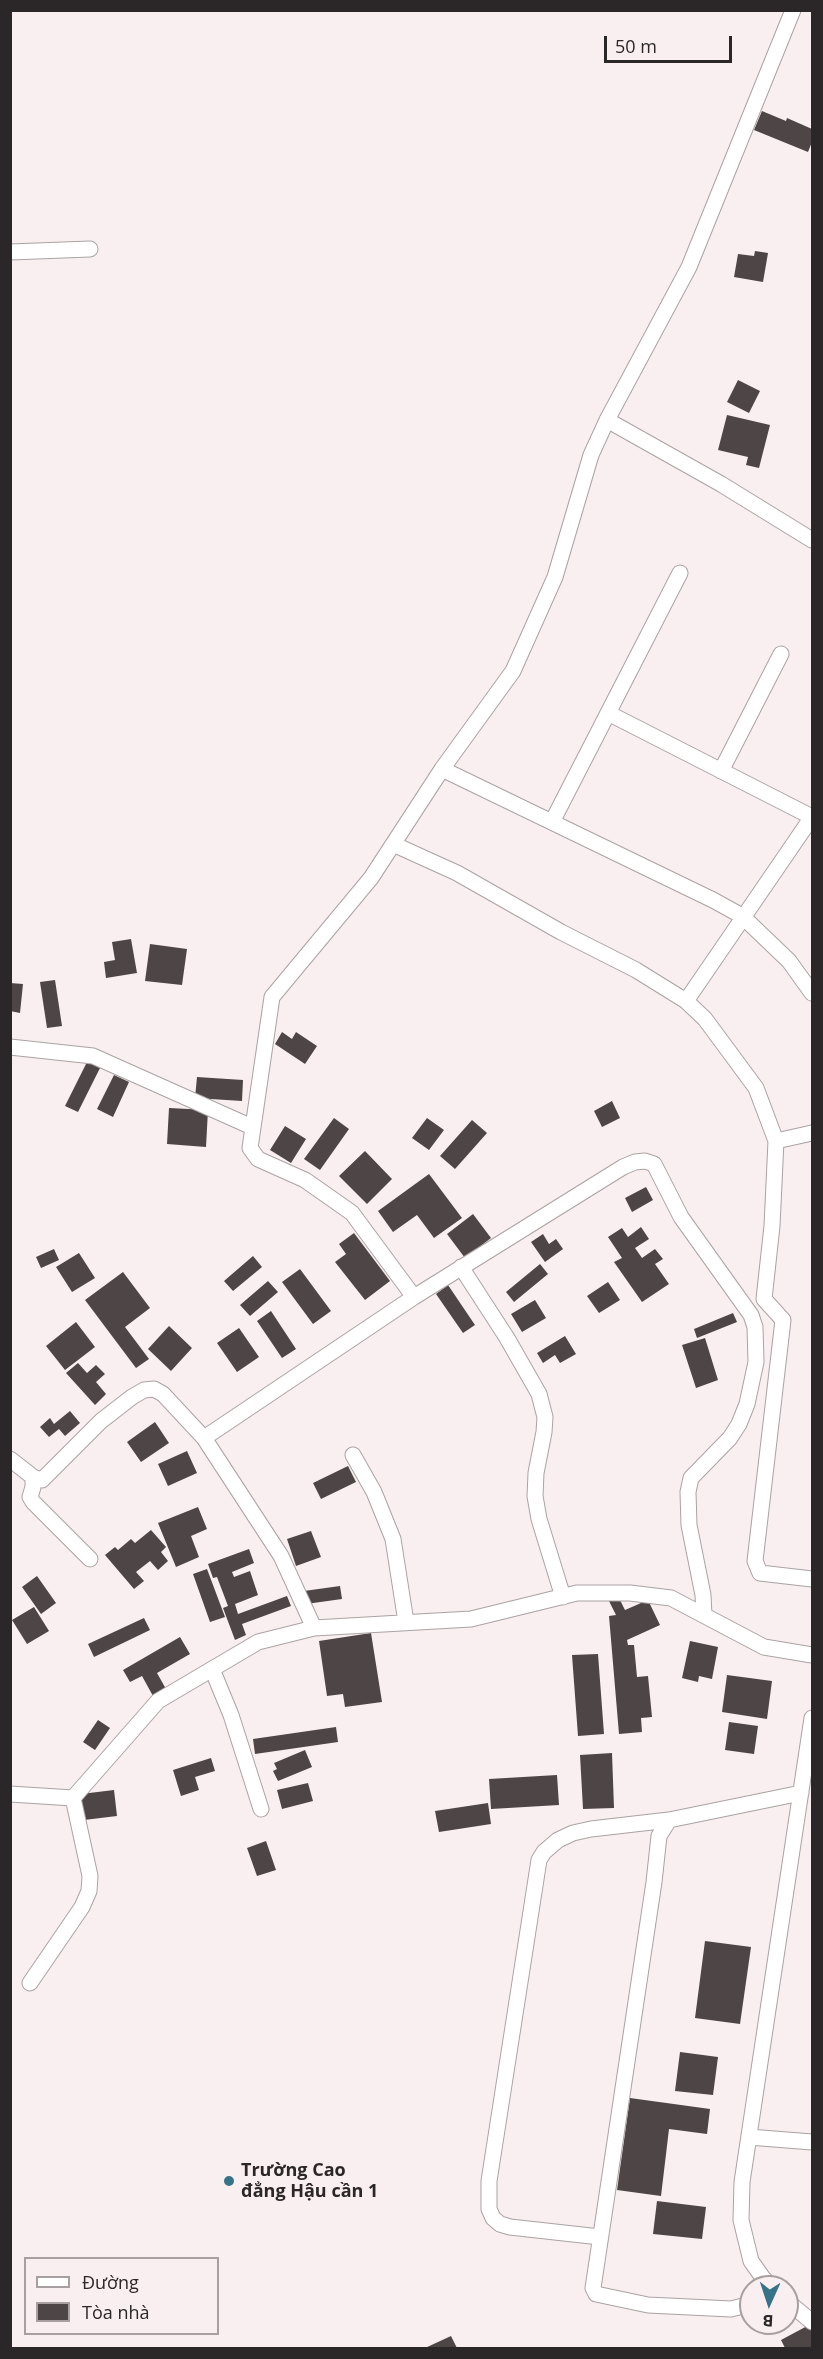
<!DOCTYPE html>
<meta charset="utf-8">
<style>
body{margin:0}
#map{position:relative;width:823px;height:2359px;overflow:hidden;background:#f9eff0;font-family:"Open Sans",sans-serif}
canvas{display:block}
.frame{position:absolute;inset:0;border:12px solid #2b2728;pointer-events:none}
.legend{position:absolute;left:24px;top:2257px;width:195px;height:78px;box-sizing:border-box;background:#f9eff0;border:2px solid #a79fa0;margin:0;padding:8px 10px;list-style:none;font-size:18px;color:#2b2728}
.legend li{display:flex;align-items:center;gap:12px;height:30px}
.legend b{width:30px;border:2px solid #a79fa0}
.north{position:absolute;left:739px;top:2275px;width:60px;height:60px;box-sizing:border-box;background:#f9eff0;border:2px solid #a79fa0;border-radius:50%;rotate:183deg;font-size:16px;font-weight:700;line-height:24px;text-align:center;color:#2b2728}
.north::after{content:'';display:block;margin:auto;width:21px;height:27px;background:#367389;clip-path:polygon(50% 0,100% 100%,50% 72%,0 100%)}
.scale{position:absolute;left:604px;top:36px;width:128px;height:27px;box-sizing:border-box;border:3px solid #2b2728;border-top:0;padding-left:8px;font-size:18px;line-height:21px;white-space:nowrap;color:#2b2728;-webkit-text-stroke:4px #f9eff0;paint-order:stroke}
</style>
<div id="map">
<canvas width="823" height="2359"></canvas>
<div class="frame"></div>
<ul class="legend">
<li><b style="height:8px;background:#fff"></b>Đường</li>
<li><b style="height:16px;background:#4d4546"></b>Tòa nhà</li>
</ul>
<div class="north">B</div>
<div class="scale">50 m</div>
</div>
<script>
const ctx = document.querySelector('canvas').getContext('2d');
ctx.lineJoin = 'round';
function fill(path, color) { ctx.fillStyle = color; ctx.fill(path, 'evenodd'); }
const toPath = rows => new Path2D(rows.map(r => 'M' + r).join(''));
function strokePath(path, color, width, dash) { ctx.strokeStyle = color; ctx.lineWidth = width; ctx.lineCap = dash ? 'butt' : 'round'; ctx.setLineDash(dash || []); ctx.stroke(path); }
function drawText(font, color, halo, rows, align = 'center') {
  ctx.font = font + ' "Open Sans",sans-serif'; ctx.lineWidth = 6; ctx.setLineDash([]); ctx.textBaseline = 'middle'; ctx.strokeStyle = halo; ctx.fillStyle = color; for (const [text, x, y, turn = 0] of rows) {
    ctx.save(); ctx.translate(x, y); ctx.rotate((+turn || 0) * Math.PI / 180); ctx.textAlign = isNaN(turn) ? turn : align; if (halo) ctx.strokeText(text, 0, 0); ctx.fillText(text, 0, 0); ctx.restore();
  }
}
fill(toPath([
 [762,111,786,121,787,118,812,129,812,142,808,152,754,130],
 [755,251,768,253,763,282,734,277,738,254,754,256],
 [738,380,760,391,749,413,727,402],
 [727,415,770,425,759,468,746,465,748,457,718,450],
 [131,939,137,973,106,978,104,962,115,960,112,942],
 [150,944,187,949,182,985,145,981],
 [55,980,62,1026,47,1028,40,982],
 [10,983,23,984,20,1013,10,1011],
 [282,1032,292,1039,296,1032,317,1046,305,1064,275,1044],
 [87,1062,100,1068,78,1112,65,1106],
 [114,1075,129,1082,113,1117,97,1109],
 [197,1077,243,1080,242,1101,195,1098],
 [612,1101,620,1118,602,1127,594,1111],
 [169,1108,208,1110,206,1147,167,1144],
 [334,1118,349,1129,320,1170,304,1159],
 [427,1118,444,1130,429,1150,412,1138],
 [472,1120,487,1133,455,1169,440,1156],
 [285,1126,306,1139,291,1163,270,1150],
 [365,1151,392,1179,367,1204,339,1176],
 [429,1174,462,1218,434,1238,417,1215,393,1232,378,1211],
 [646,1187,653,1200,632,1212,625,1198],
 [473,1214,491,1238,465,1258,447,1234],
 [641,1227,649,1239,635,1248,642,1258,655,1249,663,1259,655,1264,669,1284,642,1302,614,1262,622,1258,608,1237,622,1228,628,1237],
 [354,1233,390,1281,365,1300,335,1262,346,1254,339,1244],
 [543,1234,549,1244,556,1239,563,1249,545,1262,531,1242],
 [54,1249,59,1260,41,1268,36,1257],
 [79,1253,95,1278,72,1292,56,1267],
 [253,1256,262,1267,233,1291,224,1281],
 [540,1264,548,1274,514,1302,506,1292],
 [300,1269,331,1311,313,1324,282,1282],
 [123,1272,150,1308,125,1327,149,1359,136,1368,85,1300],
 [268,1281,278,1292,250,1316,240,1305],
 [608,1282,620,1300,599,1313,587,1296],
 [448,1285,475,1325,463,1333,436,1294],
 [535,1300,546,1318,522,1332,511,1314],
 [271,1311,296,1349,282,1358,257,1321],
 [733,1313,737,1322,697,1338,694,1329],
 [76,1322,95,1347,65,1370,46,1346],
 [169,1326,192,1348,171,1371,148,1349],
 [239,1328,259,1357,237,1372,217,1343],
 [565,1336,576,1354,560,1363,555,1355,543,1363,537,1353],
 [705,1338,718,1380,696,1388,682,1345],
 [78,1363,87,1373,96,1365,105,1374,96,1382,106,1394,95,1405,66,1373],
 [70,1411,80,1423,65,1436,59,1429,49,1437,40,1427,50,1418,54,1424],
 [155,1422,169,1443,141,1462,127,1442],
 [187,1451,197,1473,168,1486,158,1464],
 [348,1466,356,1482,321,1499,313,1483],
 [198,1507,207,1529,191,1536,199,1557,176,1567,158,1523],
 [151,1530,166,1547,161,1552,168,1561,158,1570,150,1561,136,1572,144,1581,134,1589,105,1555,115,1547,118,1550,131,1539,135,1543],
 [311,1531,321,1557,296,1566,287,1539],
 [249,1549,254,1563,232,1572,234,1577,250,1571,258,1595,235,1604,238,1614,287,1596,291,1606,242,1624,246,1635,235,1640,223,1608,228,1606,217,1577,213,1578,208,1564],
 [207,1569,225,1617,210,1622,193,1574],
 [37,1576,56,1603,41,1614,22,1587],
 [340,1586,342,1599,306,1604,304,1591],
 [618,1596,625,1610,648,1600,660,1625,627,1640,628,1645,634,1645,637,1677,648,1676,652,1717,641,1718,642,1732,619,1734,609,1616,616,1615,609,1601],
 [34,1607,49,1631,27,1644,12,1620],
 [144,1618,150,1630,94,1657,88,1644],
 [371,1633,382,1702,345,1707,343,1694,327,1696,319,1641],
 [180,1637,190,1654,157,1673,166,1689,153,1696,142,1676,130,1682,123,1670],
 [690,1641,718,1647,712,1679,699,1676,698,1682,682,1678],
 [598,1654,604,1734,578,1736,572,1655],
 [727,1675,772,1681,767,1719,722,1712],
 [98,1720,110,1728,95,1750,83,1742],
 [729,1722,758,1726,754,1754,725,1750],
 [336,1727,338,1742,255,1754,253,1739],
 [305,1750,312,1767,278,1781,273,1771,277,1769,274,1763],
 [612,1753,614,1808,583,1809,580,1755],
 [211,1758,215,1771,195,1777,199,1790,181,1796,173,1770],
 [557,1775,559,1805,491,1809,489,1779],
 [308,1783,313,1801,282,1809,277,1790],
 [114,1790,117,1816,84,1820,81,1794],
 [488,1803,491,1824,439,1832,435,1811],
 [266,1841,276,1870,257,1876,247,1848],
 [705,1941,751,1947,740,2024,695,2018],
 [680,2052,718,2057,713,2095,675,2091],
 [630,2098,710,2109,707,2134,669,2129,661,2196,617,2190],
 [657,2201,706,2207,702,2239,653,2234],
 [809,2325,812,2331,812,2348,785,2348,781,2340],
 [451,2336,457,2348,425,2348]
]), '#4d4546');
const minor = toPath([
 [10,252,90,249],
 [607,420,721,484,812,540],
 [608,713,812,817],
 [442,769,713,900,742,916,789,961,812,993],
 [721,771,781,654],
 [552,822,680,573],
 [393,844,457,873,561,932,636,970,686,1001,705,1019,756,1088,776,1141,772,1226,764,1299,783,1320,755,1561,760,1573,812,1579],
 [686,1001,812,817],
 [10,1047,93,1056,252,1127],
 [776,1141,812,1133],
 [461,1267,507,1338,539,1394,545,1417,544,1432,536,1473,535,1496,539,1519,563,1597],
 [414,1297,623,1167,635,1162,645,1161,654,1164,681,1217,751,1315,755,1327,756,1362,747,1404,739,1424,730,1438,691,1478,688,1492,689,1525,703,1595,704,1615],
 [353,1455,374,1492,393,1539,406,1622],
 [10,1459,33,1477,42,1480,101,1421,132,1397,144,1390,154,1389,163,1394,204,1438],
 [33,1477,33,1487,30,1497,33,1502,90,1559],
 [314,1628,281,1556,204,1438,414,1297,352,1213,305,1180,258,1159,250,1148,272,997,371,878,442,769,513,671,555,577,591,455,607,420,689,267,793,10],
 [212,1669,231,1715,261,1809],
 [10,1794,73,1798],
 [73,1798,158,1701,258,1642,314,1628,471,1619,577,1593,630,1593,671,1598,764,1647,812,1655],
 [30,1983,82,1907,89,1891,90,1876,73,1798],
 [749,2137,812,2142],
 [600,2237,510,2227,500,2224,493,2218,489,2209,489,2181,539,1860,544,1852,558,1840,573,1833,591,1829,669,1820],
 [772,2287,763,2278,751,2261,741,2220,742,2182,812,1718],
 [787,2301,812,2322],
 [751,2304,731,2309,648,2305,596,2294,593,2288,654,1882,659,1836,669,1820,801,1793]
]);
strokePath(minor, '#aba2a3', 17);
strokePath(minor, '#fff', 15);
for (const [x, y, r, color] of [
 [229,2181,6,"#367389"]
]) { const dot = new Path2D(); dot.arc(x, y, r, 0, 2 * Math.PI); ctx.fillStyle = color; ctx.fill(dot); strokePath(dot, '#f9eff0', 2); }
drawText('bold 18px', '#2b2728', '#f9eff0', [
 ["Trường Cao",241,2171],
 ["đẳng Hậu cần 1",241,2192]
], 'left');
</script>
